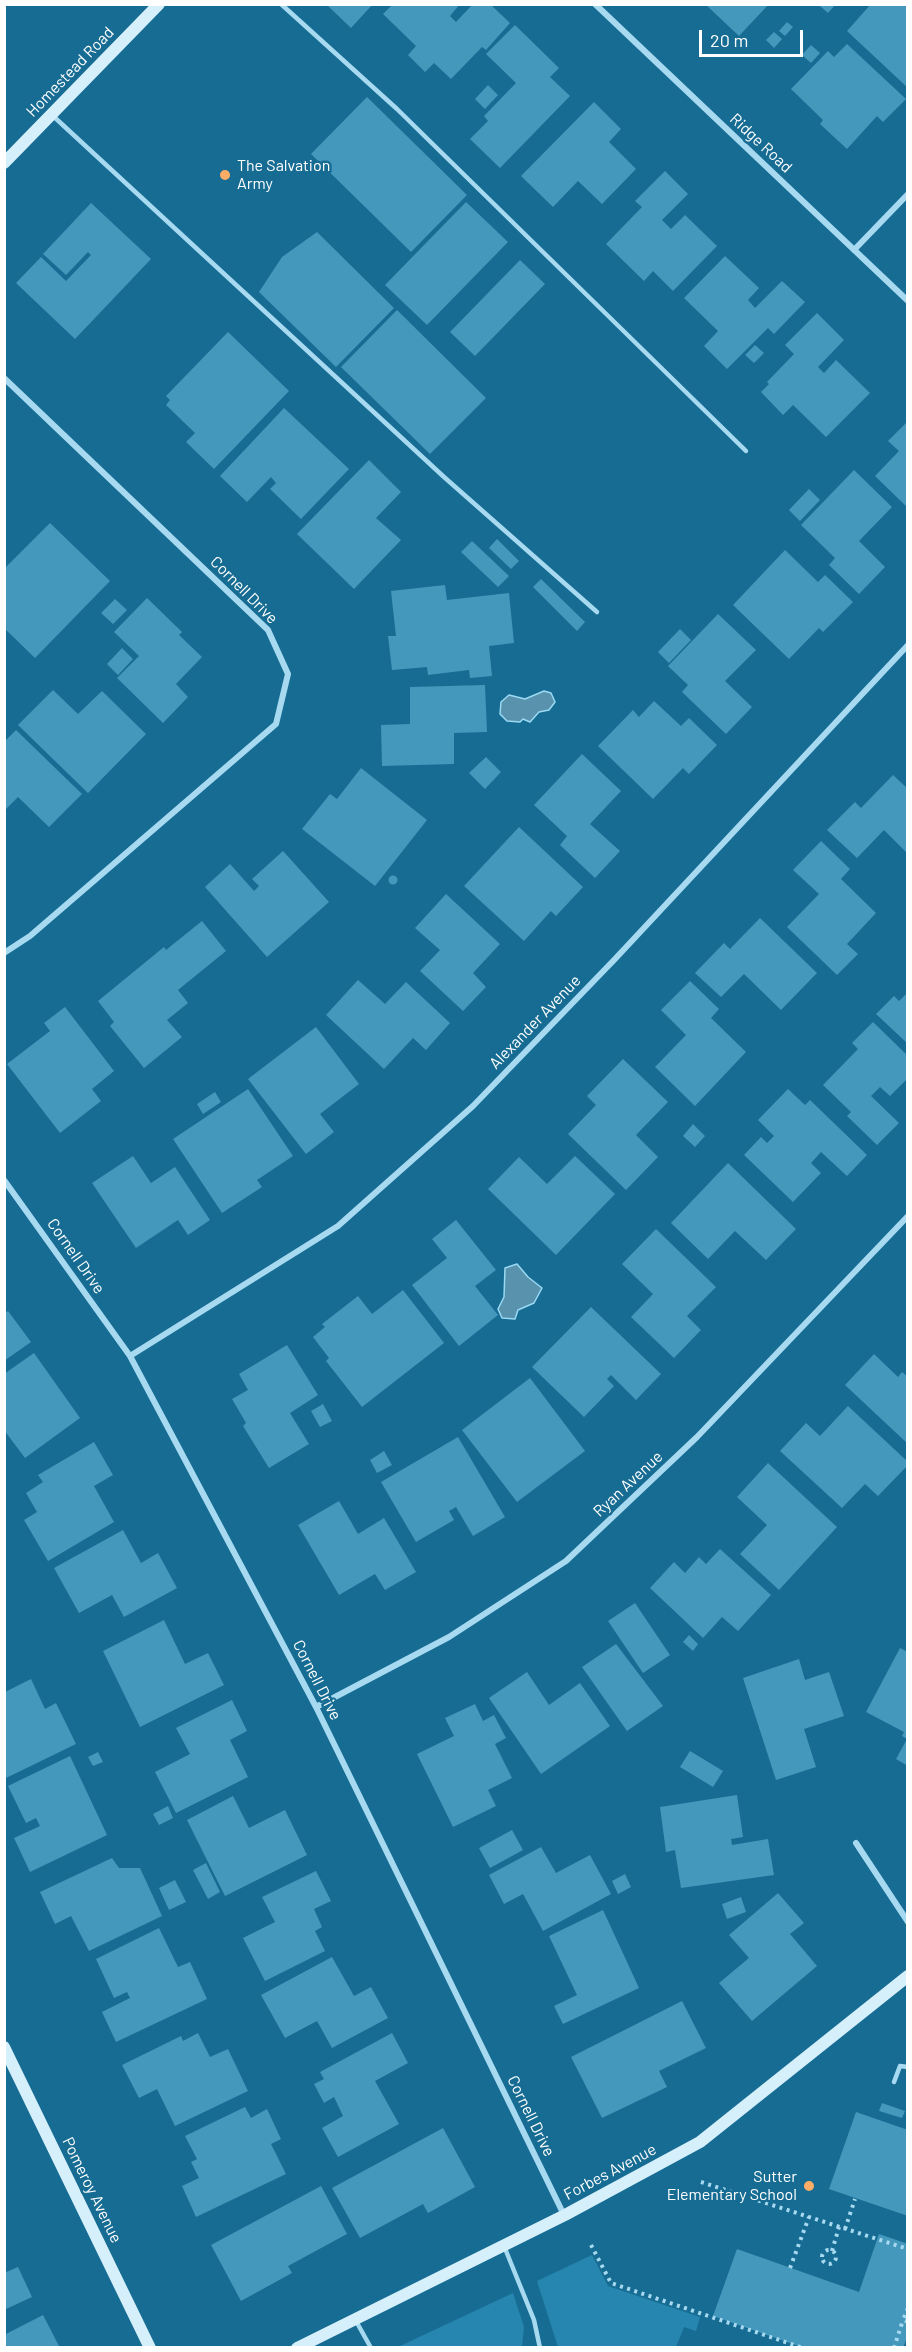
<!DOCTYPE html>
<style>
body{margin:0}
#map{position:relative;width:912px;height:2352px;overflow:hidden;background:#176c93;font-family:Barlow,sans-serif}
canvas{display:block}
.frame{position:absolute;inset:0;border:6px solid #fff;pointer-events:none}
.scale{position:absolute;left:699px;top:30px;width:104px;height:27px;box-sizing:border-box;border:3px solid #fff;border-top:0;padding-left:8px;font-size:18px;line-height:21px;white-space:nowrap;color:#fff;-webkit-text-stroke:4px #176c93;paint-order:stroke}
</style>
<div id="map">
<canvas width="912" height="2352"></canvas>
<div class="frame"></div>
<div class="scale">20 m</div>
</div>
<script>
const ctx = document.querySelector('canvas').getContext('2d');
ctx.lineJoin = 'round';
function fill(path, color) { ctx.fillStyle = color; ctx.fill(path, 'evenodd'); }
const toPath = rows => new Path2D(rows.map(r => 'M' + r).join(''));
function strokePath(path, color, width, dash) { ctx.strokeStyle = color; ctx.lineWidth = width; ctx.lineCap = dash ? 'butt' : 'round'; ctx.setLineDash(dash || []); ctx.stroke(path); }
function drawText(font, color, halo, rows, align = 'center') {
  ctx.font = font + ' Barlow,sans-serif'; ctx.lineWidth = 5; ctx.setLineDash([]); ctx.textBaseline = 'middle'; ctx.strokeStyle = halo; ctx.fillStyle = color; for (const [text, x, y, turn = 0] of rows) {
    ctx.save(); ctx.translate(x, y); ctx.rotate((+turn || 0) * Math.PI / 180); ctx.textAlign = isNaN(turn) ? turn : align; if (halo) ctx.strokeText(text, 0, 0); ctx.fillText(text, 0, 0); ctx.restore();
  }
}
fill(toPath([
 [592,2255,608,2286,700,2317,696,2331,684,2327,676,2347,558,2347,537,2281],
 [513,2293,524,2327,522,2347,398,2347]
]), '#2786af');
const water = toPath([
 [544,691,551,693,555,702,549,710,539,712,530,722,523,719,520,722,507,721,500,714,501,702,509,695,525,699,544,691],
 [517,1264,528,1277,542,1288,534,1303,518,1310,515,1319,502,1318,498,1309,504,1297,505,1268,517,1264]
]);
fill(water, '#5992ac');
strokePath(water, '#99d9f3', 1.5);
fill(toPath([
 [326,4,373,4,351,28],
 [393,4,460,4,450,16,456,22,473,4,490,4,510,23,486,50,482,47,451,79,434,63,425,72,408,55,416,46,383,14],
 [705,4,769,4,739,36],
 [822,4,836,4,828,13,820,6],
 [871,4,908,4,908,88,847,31],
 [787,22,793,27,785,36,779,31],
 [515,25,559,68,550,77,570,96,500,168,470,139,488,121,484,116,516,83,486,54],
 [774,32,782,39,774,48,766,40],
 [847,44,906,99,883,122,877,116,847,149,820,124,823,120,791,89,828,51,834,57],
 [811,45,820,53,811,63,802,55],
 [488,85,498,95,485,109,475,99],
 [367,97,467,195,411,252,311,154],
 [594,102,621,129,609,142,636,169,602,204,578,181,553,207,521,176],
 [665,171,688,194,662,220,671,229,685,215,717,246,673,291,653,271,644,281,606,244,642,207,635,201],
 [466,202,508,242,427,325,385,285],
 [91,203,151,259,75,339,16,283,41,257,66,281,91,255,88,252,66,275,43,254],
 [317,232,394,308,336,367,259,292,282,257],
 [725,256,759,288,748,300,755,308,782,281,805,302,774,334,768,328,727,369,704,346,718,331,684,298],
 [520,260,545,284,475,356,450,332],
 [397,310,486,398,430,454,341,367],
 [817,313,844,340,818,367,824,373,836,360,870,393,826,437,793,405,783,415,761,392,769,384,767,382,794,354,785,345],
 [228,332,289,391,214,469,186,442,195,433,166,405,170,400,166,396],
 [755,345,764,353,754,363,745,355],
 [284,408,349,469,301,519,270,489,276,483,271,477,247,502,220,476],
 [908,421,908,508,875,476,899,451,888,441],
 [369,460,401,492,376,518,401,540,354,589,297,534],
 [854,470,892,507,859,541,885,567,859,594,829,565,835,558,801,525],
 [809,489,820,500,800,521,789,510],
 [50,523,110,581,35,658,4,628,4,569],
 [497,539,519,561,511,569,489,548],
 [472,541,509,576,498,587,461,552],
 [785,550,818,582,825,575,853,602,823,632,819,628,789,659,733,605],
 [541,579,585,622,577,631,533,587],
 [445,585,447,600,509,593,514,643,489,646,492,676,470,678,469,670,428,675,427,667,392,670,388,636,396,636,391,591],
 [147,598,182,632,179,635,202,657,176,684,188,697,163,723,117,678,139,656,114,632],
 [115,599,127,610,113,624,101,613],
 [718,614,756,650,725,681,752,707,726,734,682,692,688,685,668,666],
 [680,629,691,640,669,663,658,652],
 [122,648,133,659,118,675,107,664],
 [485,685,487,732,454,733,454,764,382,766,381,725,410,724,410,687],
 [53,690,78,714,102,691,146,734,88,793,18,725],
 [654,701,681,726,689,718,717,745,689,774,683,768,653,799,598,746,633,710,639,717],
 [16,730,82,794,49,827,18,797,4,811,4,742],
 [582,754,621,791,590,824,620,851,595,878,560,845,567,836,534,805],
 [486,757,501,772,485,789,469,773],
 [361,768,427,820,375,886,302,829,330,794,337,799],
 [893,775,908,789,908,854,884,830,857,858,827,830,855,802,861,808],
 [519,827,583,887,556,916,551,911,524,941,464,886],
 [821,841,850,869,841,879,876,913,847,944,858,954,837,975,787,927,819,894,793,870],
 [283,851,329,902,267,957,205,887,230,864,254,891,259,886,252,879],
 '388.5 880a4.5 4.5 0 1 1 9 0a4.5 4.5 0 1 1-9 0Z',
 [446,894,500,944,473,973,486,987,463,1011,420,971,440,950,415,928],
 [760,918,817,973,781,1010,744,974,721,997,695,973,724,943,730,949],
 [202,921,226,951,178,990,188,1003,167,1020,182,1037,144,1068,110,1026,114,1022,98,1001,164,947,166,950],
 [358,980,385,1004,406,982,450,1023,426,1050,413,1038,384,1069,326,1015],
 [690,981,719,1009,711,1018,746,1052,695,1106,655,1067,686,1035,661,1010],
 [908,992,908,1044,876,1014,894,996,899,1001],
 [65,1007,114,1071,92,1089,101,1101,60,1133,7,1064,50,1031,44,1023],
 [873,1022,908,1056,908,1078,890,1096,880,1087,871,1096,899,1123,877,1145,847,1116,851,1112,823,1085,858,1049,852,1043],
 [316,1027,359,1084,320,1114,334,1132,306,1154,248,1079],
 [623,1059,668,1102,636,1135,658,1157,626,1190,568,1134,596,1105,587,1096],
 [248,1089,293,1156,257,1180,262,1187,222,1213,173,1139],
 [788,1089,805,1105,810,1100,867,1155,847,1176,821,1152,811,1163,821,1173,793,1202,744,1155,761,1137,767,1143,774,1136,758,1120],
 [215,1092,221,1102,203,1114,197,1104],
 [693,1124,705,1136,695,1147,683,1136],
 [133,1156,151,1183,175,1167,210,1220,188,1235,178,1220,136,1248,92,1183],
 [575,1156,615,1194,556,1255,488,1189,519,1157,547,1184],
 [728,1163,796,1229,766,1260,735,1231,708,1259,671,1223],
 [456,1220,496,1270,475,1286,498,1315,459,1346,412,1285,447,1258,432,1239],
 [656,1229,716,1287,687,1316,701,1330,674,1358,631,1317,653,1294,622,1264],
 [403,1290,444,1343,362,1407,326,1361,329,1358,313,1337,325,1327,322,1324,358,1296,372,1314],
 [591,1307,661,1374,636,1400,611,1375,607,1379,614,1386,584,1417,532,1367],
 [8,1311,31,1342,4,1361,4,1314],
 [287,1345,318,1395,290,1413,309,1444,269,1468,243,1426,246,1423,232,1399,248,1390,239,1374],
 [34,1353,80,1418,25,1458,4,1430,4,1374],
 [874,1354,898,1377,902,1372,908,1377,908,1444,845,1385],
 [530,1378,585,1451,517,1502,462,1430],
 [323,1404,332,1421,320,1427,311,1411],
 [848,1406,908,1462,908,1465,878,1496,865,1484,842,1508,780,1451,806,1423,820,1436],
 [458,1437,505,1517,473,1536,456,1507,449,1511,454,1520,416,1542,381,1482],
 [94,1442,113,1475,94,1486,114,1522,48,1561,24,1520,37,1512,26,1493,43,1482,38,1475],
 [384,1451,392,1465,377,1473,370,1460],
 [768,1463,837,1527,779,1590,740,1554,767,1525,737,1497],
 [339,1501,358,1534,384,1518,416,1572,385,1590,375,1574,339,1595,298,1525],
 [123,1530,141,1563,158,1553,177,1588,124,1617,112,1595,79,1613,54,1568],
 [720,1549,771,1595,738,1631,722,1617,703,1638,650,1588,674,1562,685,1573,699,1557,706,1564],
 [635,1603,670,1655,643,1673,608,1621],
 [164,1620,185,1664,208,1653,224,1685,140,1727,103,1651],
 [689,1635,698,1644,693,1651,683,1642],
 [616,1644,663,1706,627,1731,582,1667],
 [900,1648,908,1652,908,1766,896,1759,907,1739,902,1736,904,1732,866,1712],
 [799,1659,805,1680,829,1672,844,1716,804,1729,816,1767,776,1780,743,1678],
 [527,1672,549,1705,580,1683,610,1726,541,1774,489,1698],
 [31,1679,45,1709,56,1703,76,1744,6,1778,5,1692],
 [232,1700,247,1731,230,1740,248,1777,176,1813,155,1772,190,1754,176,1728],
 [475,1704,483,1721,494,1715,506,1738,495,1744,512,1778,488,1790,496,1806,453,1827,417,1754,454,1736,445,1718],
 [690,1751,723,1771,713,1787,680,1767],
 [98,1752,103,1762,93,1766,88,1757],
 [70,1756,107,1835,30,1872,14,1838,40,1826,36,1818,26,1823,8,1786],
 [737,1795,743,1837,731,1839,732,1845,768,1839,774,1875,681,1888,675,1850,666,1852,660,1807],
 [233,1796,249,1828,285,1810,307,1855,225,1896,187,1820],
 [168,1806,173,1818,159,1825,153,1814],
 [512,1830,523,1850,490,1868,479,1848],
 [541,1847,556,1873,590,1855,611,1894,543,1931,523,1894,504,1904,489,1875],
 [112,1858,119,1868,140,1868,162,1916,89,1951,71,1916,55,1924,40,1892],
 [206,1863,220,1892,208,1899,193,1870],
 [316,1871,331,1901,314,1909,322,1927,315,1931,325,1951,265,1981,243,1938,275,1922,262,1897],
 [625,1874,631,1887,618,1894,612,1881],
 [175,1880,186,1902,169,1910,159,1888],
 [778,1893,804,1923,790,1934,817,1966,752,2021,719,1983,749,1958,729,1935],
 [741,1897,746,1912,727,1919,722,1904],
 [603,1910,639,1988,563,2024,554,2006,577,1995,549,1936],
 [159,1928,178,1967,190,1962,207,1999,116,2042,102,2012,130,1998,127,1992,114,1998,96,1959],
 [332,1957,354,1996,371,1987,388,2018,332,2048,317,2021,285,2038,261,1995],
 [682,2001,706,2048,659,2071,667,2087,602,2118,571,2057],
 [198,2033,210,2057,228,2049,248,2091,175,2126,157,2089,139,2098,122,2065,181,2036,183,2041],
 [392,2033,408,2063,375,2081,399,2124,338,2157,322,2128,343,2116,334,2097,324,2103,314,2084,324,2079,320,2072],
 [882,2103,905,2111,902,2118,879,2111],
 [245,2107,251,2118,267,2109,281,2139,271,2144,286,2174,196,2217,182,2186,199,2178,191,2162,197,2159,185,2136],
 [856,2112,908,2130,908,2216,829,2189],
 [443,2128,475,2187,428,2213,423,2204,360,2238,332,2188],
 [321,2186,347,2234,288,2266,292,2273,241,2301,211,2245],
 [879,2234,908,2244,908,2335,903,2348,804,2348,713,2316,737,2249,859,2292],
 [18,2267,32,2297,4,2310,4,2273],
 [43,2315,60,2348,4,2348,4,2335]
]), '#4498bc');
strokePath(toPath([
 [701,2182,908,2249],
 [845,2229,855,2199],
 [591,2245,611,2283,803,2348],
 '822 2257a7 7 0 1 1 14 0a7 7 0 1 1-14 0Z',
 [832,2251,839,2227],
 [790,2268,809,2217],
 [908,2308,903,2320,908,2322],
 [894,2348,903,2320]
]), '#a7daf0', 4, [3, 4.5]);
strokePath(toPath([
 [281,4,397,109,746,451],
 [52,115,444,477,597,612],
 [894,2082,900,2066,908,2067],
 [504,2246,534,2320,540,2348],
 [356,2321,371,2348]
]), '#a7daf0', 4.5);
strokePath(toPath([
 [595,4,908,301],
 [854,250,908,194],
 [4,378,268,630,288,674,276,724,30,936,4,953],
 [4,1180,130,1356,316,1707,564,2215],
 [130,1356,338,1226,473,1106,615,959,908,645],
 [316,1707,449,1637,566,1561,697,1437,908,1216],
 [856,1843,908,1922]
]), '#a7daf0', 6);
strokePath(toPath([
 [4,163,159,4],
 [4,2047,150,2348],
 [297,2348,565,2215,700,2142,908,1976]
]), '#d5effb', 12);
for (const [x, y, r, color] of [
 [225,175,6,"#ffad66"],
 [809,2186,6,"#ffad66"]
]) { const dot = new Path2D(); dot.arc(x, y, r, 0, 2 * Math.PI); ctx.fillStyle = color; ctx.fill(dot); strokePath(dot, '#176c93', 2); }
drawText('16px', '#fff', '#176c93', [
 ["Homestead Road",70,72,-46],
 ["Ridge Road",761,143,43],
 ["Cornell Drive",244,590,45],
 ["Alexander Avenue",535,1022,-46],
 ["Cornell Drive",76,1256,55],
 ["Ryan Avenue",628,1484,-43],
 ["Cornell Drive",317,1680,63],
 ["Cornell Drive",531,2116,64],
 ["Forbes Avenue",610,2172,-28],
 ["Pomeroy Avenue",92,2190,64]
]);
drawText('16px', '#fff', '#176c93', [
 ["The Salvation",237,166],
 ["Army",237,184],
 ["Sutter",797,2177,"right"],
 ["Elementary School",797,2195,"right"]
], 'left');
</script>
